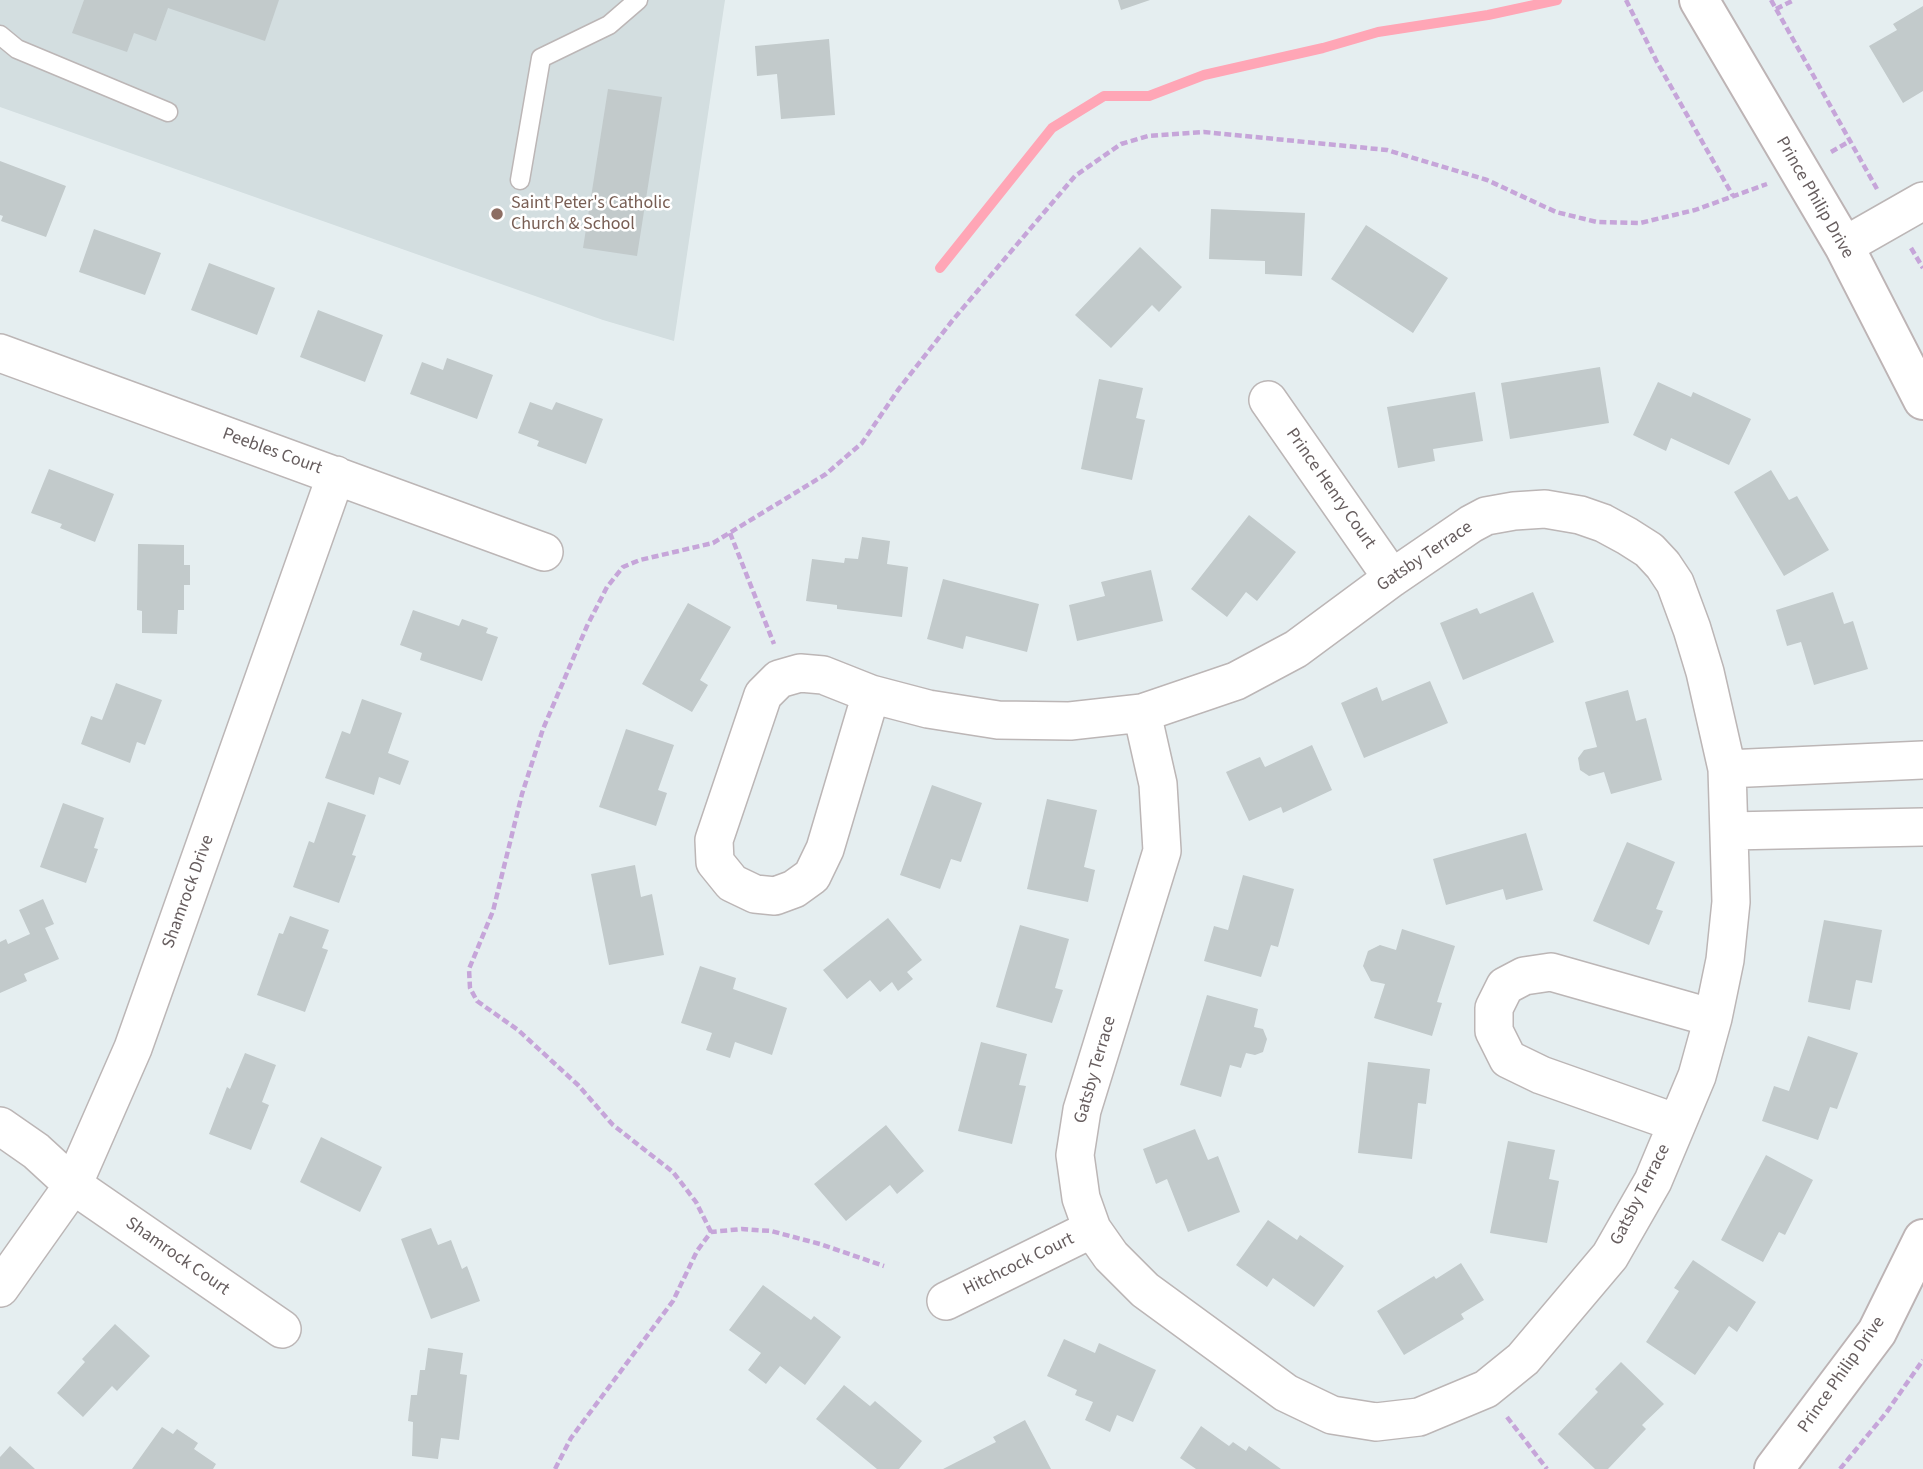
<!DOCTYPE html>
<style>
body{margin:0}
canvas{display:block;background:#e5eef0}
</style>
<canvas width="1923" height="1469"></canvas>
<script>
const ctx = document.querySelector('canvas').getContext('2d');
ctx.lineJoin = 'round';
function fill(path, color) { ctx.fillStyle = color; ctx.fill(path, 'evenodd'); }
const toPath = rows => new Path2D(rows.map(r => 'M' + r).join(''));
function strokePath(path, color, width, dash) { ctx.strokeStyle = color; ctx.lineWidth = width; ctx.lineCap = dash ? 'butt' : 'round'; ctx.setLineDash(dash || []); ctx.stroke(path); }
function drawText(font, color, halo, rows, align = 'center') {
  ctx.font = font + ' "Source Sans 3",sans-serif'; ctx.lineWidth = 5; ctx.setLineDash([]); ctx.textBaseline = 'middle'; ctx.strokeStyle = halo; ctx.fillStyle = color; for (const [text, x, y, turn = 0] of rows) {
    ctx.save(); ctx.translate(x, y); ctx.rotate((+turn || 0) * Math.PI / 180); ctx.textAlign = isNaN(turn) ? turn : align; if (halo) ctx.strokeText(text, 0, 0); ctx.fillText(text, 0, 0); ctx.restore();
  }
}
fill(toPath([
 [0,0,725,0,674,341,603,320,0,107]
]), '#d3dee0');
strokePath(toPath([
 [940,268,1052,128,1104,96,1149,96,1204,75,1323,48,1378,32,1488,15,1557,0]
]), '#ffa6b6', 10);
fill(toPath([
 [84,0,279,0,265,41,168,8,156,41,134,33,127,52,72,33],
 [1118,0,1150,0,1121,10],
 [1923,6,1923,91,1903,103,1869,46,1897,30,1893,24],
 [829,39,835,115,781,119,777,74,757,76,755,46],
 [608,89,662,97,637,256,583,248],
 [0,161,66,186,46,237,1,221,3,216,0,215],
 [1211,209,1305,213,1302,276,1265,274,1265,261,1209,259],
 [1366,225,1448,278,1413,333,1331,279],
 [94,229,161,253,145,295,79,272],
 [1140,247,1182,287,1159,312,1152,305,1111,348,1075,315],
 [209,263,275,288,257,335,191,310],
 [318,310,383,335,365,382,300,357],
 [447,358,493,375,477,419,410,394,422,362,443,370],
 [1600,367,1609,423,1510,439,1501,383],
 [1099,379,1143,388,1136,418,1145,420,1132,480,1081,469],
 [1658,382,1691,397,1693,392,1751,419,1729,465,1671,438,1666,451,1633,435],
 [1475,392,1483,441,1433,449,1435,461,1398,468,1387,407],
 [530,402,552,410,556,402,603,419,586,464,537,446,539,441,518,433],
 [49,469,114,494,95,542,60,528,62,524,31,513],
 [1771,470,1789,500,1797,496,1829,550,1784,576,1734,492],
 [1249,515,1296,552,1257,601,1246,592,1227,617,1191,589],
 [862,537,890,541,887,564,908,567,902,617,837,609,837,605,806,601,812,559,844,563,845,558,858,559],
 [138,544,184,545,184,565,190,565,190,585,184,585,184,610,178,610,177,634,142,633,142,611,137,610],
 [1151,570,1163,621,1077,641,1069,605,1105,596,1101,582],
 [943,579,1039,604,1027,652,966,636,963,649,927,639],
 [1533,592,1554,642,1463,680,1440,623,1477,608,1480,614],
 [1833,592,1844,624,1853,621,1868,669,1814,685,1801,642,1787,646,1776,610],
 [688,603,731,627,700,680,708,685,692,712,642,684],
 [413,610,459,626,462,619,488,628,486,633,498,637,482,681,420,660,422,653,400,645],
 [1430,681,1448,723,1364,758,1341,703,1377,687,1382,701],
 [116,683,162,700,145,745,137,742,130,763,81,744,91,716,102,720],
 [1628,690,1636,721,1646,718,1662,780,1611,794,1604,772,1589,776,1580,770,1578,758,1584,750,1597,747,1585,702],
 [362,699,402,713,388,753,409,761,400,785,379,777,374,795,325,778,342,731,350,734],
 [626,729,674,745,658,790,667,793,656,826,599,807],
 [1312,745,1332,790,1283,813,1281,807,1249,821,1226,772,1260,757,1265,767],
 [932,785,982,803,961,862,951,859,940,889,900,875],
 [1047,799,1097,810,1084,867,1095,870,1088,902,1027,889],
 [328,802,366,815,352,855,356,856,339,903,293,887,309,841,314,843],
 [63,803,104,818,94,848,98,849,86,883,40,867],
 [1526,833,1543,890,1506,900,1503,889,1446,905,1433,859],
 [1627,842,1675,862,1656,909,1663,911,1649,945,1593,921],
 [635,865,641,897,652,894,664,955,609,965,591,874],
 [1243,875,1294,889,1278,947,1271,945,1261,977,1204,961,1214,926,1228,930],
 [43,899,54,924,45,928,59,959,24,974,27,981,0,993,0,942,6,939,8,944,30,934,19,910],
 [290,916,329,930,322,948,328,950,305,1012,257,995,279,933,283,934],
 [888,918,922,960,907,972,913,979,898,991,892,982,880,992,870,980,847,999,823,970],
 [1824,920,1882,930,1872,983,1856,980,1850,1010,1808,1002],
 [1020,925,1069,939,1055,988,1063,990,1052,1023,996,1007],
 [1402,929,1455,946,1437,1002,1442,1003,1432,1036,1374,1018,1385,984,1371,981,1363,966,1368,951,1380,945,1396,950],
 [700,966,736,978,733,989,787,1008,772,1055,735,1042,730,1058,706,1050,712,1033,681,1023],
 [1207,995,1258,1009,1254,1027,1263,1029,1267,1039,1263,1052,1255,1055,1246,1053,1241,1068,1230,1065,1221,1097,1180,1085],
 [1808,1036,1858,1053,1837,1109,1830,1107,1818,1140,1762,1121,1774,1086,1789,1091],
 [981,1042,1027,1054,1019,1085,1026,1086,1012,1144,958,1131],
 [245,1053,276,1065,262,1102,269,1105,251,1150,209,1134,227,1087,230,1089],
 [1368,1062,1430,1069,1426,1104,1418,1103,1412,1159,1358,1153],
 [886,1125,924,1171,897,1194,890,1185,846,1221,814,1184],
 [1195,1129,1208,1160,1218,1156,1240,1212,1188,1232,1167,1179,1156,1184,1143,1149],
 [321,1137,382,1167,360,1212,300,1182],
 [1508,1141,1555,1150,1549,1179,1559,1181,1547,1243,1490,1233],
 [1766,1155,1813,1180,1785,1235,1779,1232,1763,1262,1721,1240],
 [1268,1220,1297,1240,1300,1235,1344,1266,1314,1307,1273,1278,1267,1287,1236,1265],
 [431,1228,438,1245,451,1240,462,1269,467,1266,480,1301,431,1319,401,1239],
 [1693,1260,1756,1302,1737,1332,1729,1326,1695,1375,1646,1342,1679,1291,1674,1288],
 [1461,1263,1484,1300,1461,1314,1464,1319,1404,1355,1377,1311,1434,1276,1436,1279],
 [763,1285,811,1320,814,1316,841,1337,805,1385,780,1366,766,1384,748,1370,761,1353,729,1330],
 [115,1324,150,1356,117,1391,112,1386,83,1417,57,1393,85,1362,82,1359],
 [1064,1339,1095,1353,1099,1343,1156,1370,1133,1422,1117,1415,1110,1432,1085,1420,1093,1402,1075,1395,1077,1390,1047,1376],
 [428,1348,463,1353,460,1374,467,1375,459,1440,441,1438,438,1459,412,1456,413,1422,408,1421,411,1395,417,1395,420,1370,425,1370],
 [1621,1362,1664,1404,1642,1425,1646,1429,1608,1469,1595,1469,1558,1434,1598,1392,1595,1389],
 [844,1385,870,1406,875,1401,922,1441,899,1469,877,1469,816,1419],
 [1025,1420,1051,1469,943,1469,996,1442,993,1437],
 [1201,1426,1229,1446,1233,1442,1246,1451,1249,1446,1281,1469,1196,1469,1180,1458],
 [162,1427,173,1434,177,1429,198,1443,194,1449,216,1464,213,1469,132,1469],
 [10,1446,35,1469,0,1469,0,1457]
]), '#c2cacb');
const lane = toPath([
 [0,35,17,49,168,112],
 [520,180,541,58,609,25,638,0]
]);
const street = toPath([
 [1844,246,1923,201],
 [0,353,544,552],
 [1268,400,1392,578],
 [871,694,825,849,812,876,794,889,775,896,755,894,732,883,715,862,714,840,763,695,779,679,800,673,823,675,871,694,928,709,998,720,1070,721,1142,713,1236,681,1296,649,1392,578,1471,524,1486,516,1514,511,1545,509,1580,515,1603,523,1627,536,1649,550,1663,565,1675,583,1692,629,1705,672,1727,769,1731,902,1725,960,1713,1018,1697,1076,1653,1181,1610,1256,1523,1359,1486,1389,1419,1417,1376,1422,1332,1415,1286,1393,1145,1290,1111,1256,1092,1229,1081,1198,1075,1155,1082,1110,1162,851,1158,784,1142,713],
 [1727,769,1923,760],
 [1730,831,1923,827],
 [1677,1123,1541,1075,1508,1059,1494,1031,1494,1008,1505,986,1524,976,1551,972,1713,1018],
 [0,1126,36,1151,73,1185,282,1329],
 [0,1288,73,1185,133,1048,336,475],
 [946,1301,1092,1229]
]);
const secondary = toPath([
 [1699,0,1844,246,1923,400],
 [1774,1469,1877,1332,1923,1239]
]);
strokePath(lane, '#bcb6b6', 21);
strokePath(street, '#bcb6b6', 40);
strokePath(secondary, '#bdb4b5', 42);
strokePath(toPath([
 [1626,0,1657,62,1733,196],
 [1771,0,1877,189],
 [1776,9,1794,0],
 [1831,152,1850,141],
 [1911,248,1923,268],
 [730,533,774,644],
 [711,1232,696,1202,673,1172,613,1125,578,1085,518,1030,477,1001,470,988,469,969,493,911,522,794,543,729,587,626,607,587,623,567,640,560,713,543,826,474,862,443,898,390,952,321,1075,176,1121,144,1148,136,1204,132,1387,150,1487,180,1556,212,1597,222,1640,223,1695,210,1767,184],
 [1507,1417,1547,1469],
 [555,1469,571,1438,673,1301,697,1251,711,1232,742,1229,771,1231,820,1244,884,1266],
 [1840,1469,1886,1413,1923,1360]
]), '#c6a5d9', 4.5, [7, 3.5]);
strokePath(lane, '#fff', 18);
strokePath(street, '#fff', 37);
strokePath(secondary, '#fff', 38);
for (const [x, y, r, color] of [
 [497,214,7,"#8d6e63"]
]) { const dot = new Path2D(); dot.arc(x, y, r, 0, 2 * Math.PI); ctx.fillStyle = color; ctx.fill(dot); strokePath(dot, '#fff', 2.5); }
drawText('18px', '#665d5e', '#fff', [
 ["Prince Philip Drive",1814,198,60],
 ["Peebles Court",272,452,20],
 ["Prince Henry Court",1330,489,55],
 ["Gatsby Terrace",1425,557,-34],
 ["Shamrock Drive",189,892,-70],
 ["Gatsby Terrace",1096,1070,-74],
 ["Gatsby Terrace",1641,1195,-63],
 ["Shamrock Court",177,1257,35],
 ["Hitchcock Court",1019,1265,-26],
 ["Prince Philip Drive",1842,1375,-55]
]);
drawText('18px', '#785e54', '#fff', [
 ["Saint Peter's Catholic",511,204],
 ["Church & School",511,225]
], 'left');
</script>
